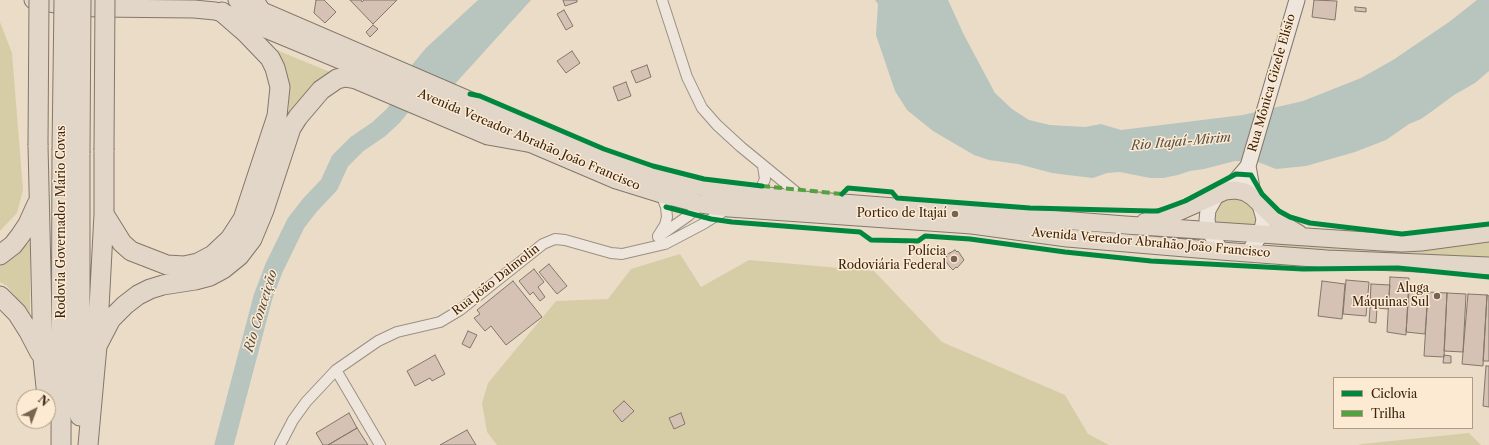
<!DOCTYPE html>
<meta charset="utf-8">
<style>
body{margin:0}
#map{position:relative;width:1489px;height:445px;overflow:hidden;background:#ebdcc8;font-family:"Libre Caslon Text",serif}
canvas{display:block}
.legend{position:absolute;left:1333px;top:377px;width:140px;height:52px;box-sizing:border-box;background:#fcead2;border:1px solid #ae9a85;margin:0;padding:5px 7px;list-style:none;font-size:12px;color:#392311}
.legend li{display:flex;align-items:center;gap:8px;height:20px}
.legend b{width:20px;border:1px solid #ae9a85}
.north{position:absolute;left:16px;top:389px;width:40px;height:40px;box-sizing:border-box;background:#fcead2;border:1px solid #ae9a85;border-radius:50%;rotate:42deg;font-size:11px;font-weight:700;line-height:16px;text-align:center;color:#392311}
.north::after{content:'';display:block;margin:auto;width:14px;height:18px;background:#776451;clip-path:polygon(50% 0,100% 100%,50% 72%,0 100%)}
</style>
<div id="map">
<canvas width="1489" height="445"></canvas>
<ul class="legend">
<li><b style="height:5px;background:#00873e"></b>Ciclovia</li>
<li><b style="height:5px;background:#53a23f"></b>Trilha</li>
</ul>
<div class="north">N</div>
</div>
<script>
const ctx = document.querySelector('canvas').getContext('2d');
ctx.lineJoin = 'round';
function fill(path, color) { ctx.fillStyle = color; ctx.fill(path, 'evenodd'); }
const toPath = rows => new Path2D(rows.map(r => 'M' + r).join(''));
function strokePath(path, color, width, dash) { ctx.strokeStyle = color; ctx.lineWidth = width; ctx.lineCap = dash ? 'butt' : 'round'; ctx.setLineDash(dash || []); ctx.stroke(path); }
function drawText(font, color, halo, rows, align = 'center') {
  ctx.font = font + ' "Libre Caslon Text",serif'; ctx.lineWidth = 3; ctx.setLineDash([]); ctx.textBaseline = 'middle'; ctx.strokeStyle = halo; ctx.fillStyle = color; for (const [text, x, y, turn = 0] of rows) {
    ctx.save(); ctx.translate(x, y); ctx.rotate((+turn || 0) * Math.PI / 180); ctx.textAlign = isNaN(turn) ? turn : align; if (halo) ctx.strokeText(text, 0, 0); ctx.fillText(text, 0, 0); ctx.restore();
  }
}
fill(toPath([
 [0,22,12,53,23,190,17,213,0,231],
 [274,49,335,74,286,123,289,107,288,82],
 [1228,199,1237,199,1246,201,1255,209,1258,227,1212,227,1211,218,1221,202],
 [1489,240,1489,263,1299,252,1282,246,1260,243,1260,242,1398,253,1448,247],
 [30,242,30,316,7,286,0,282,0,265,7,262],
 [680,254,701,287,749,260,874,271,942,342,1065,395,1088,434,1109,445,497,445,487,432,482,403,488,383,556,301,608,299,631,269],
 [1469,433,1481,445,1358,445,1362,444]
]), '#d6cda6');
fill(toPath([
 [478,0,531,0,454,85,411,66,426,48],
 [875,0,948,0,964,35,995,93,1012,109,1029,120,1050,125,1085,127,1101,124,1121,130,1243,115,1303,101,1361,78,1393,60,1449,22,1477,0,1489,0,1489,71,1475,83,1454,95,1431,112,1421,119,1409,124,1386,140,1355,152,1306,166,1276,169,1258,162,1235,161,1204,169,1190,171,1178,175,1163,178,1150,178,1120,172,1107,173,1093,178,1076,176,1052,173,1018,164,989,160,974,155,933,131,907,110,895,91,876,35,878,4]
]), '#b8c4be');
strokePath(toPath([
 [224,445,263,297,274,268,296,223,310,205,329,185,340,161,357,144,379,129,393,116,416,88]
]), '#b8c4be', 19);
const building = toPath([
 [316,0,324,0,336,12,325,23,314,13,316,0],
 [350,0,361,0,362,2,364,0,397,0,373,24,350,0],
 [563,0,577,0,577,2,565,6,563,0],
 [1314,0,1337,1,1335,20,1312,17,1314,0],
 [1355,7,1366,8,1366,12,1355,11,1355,7],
 [564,10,573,26,566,30,557,14,564,10],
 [373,25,378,29,370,37,366,32,373,25],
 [572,51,580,63,566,73,557,61,572,51],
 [647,65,651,77,636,83,631,71,647,65],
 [626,82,631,96,618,101,613,87,626,82],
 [955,250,957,252,958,251,964,260,957,268,956,267,953,270,950,267,944,259,947,256,946,255,955,250],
 [549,264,567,286,557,294,539,272,549,264],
 [534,269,544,282,538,287,545,297,540,301,533,292,530,295,519,281,534,269],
 [1390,277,1409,278,1406,335,1387,332,1390,277],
 [1346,280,1369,282,1366,316,1343,314,1346,280],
 [513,281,542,317,506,345,491,326,485,331,474,318,480,314,477,310,513,281],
 [1322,281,1345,284,1342,319,1318,316,1322,281],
 [1371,284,1390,285,1388,309,1377,308,1376,323,1369,322,1370,308,1371,305,1370,305,1371,284],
 [1409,291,1428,292,1425,334,1406,332,1409,291],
 [1428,292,1447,293,1444,357,1424,356,1428,292],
 [1447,293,1466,294,1463,352,1444,351,1447,293],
 [1468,294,1487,295,1483,366,1462,364,1468,294],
 [1487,295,1489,296,1489,361,1483,361,1487,295],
 [468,331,477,335,470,348,462,344,468,331],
 [435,355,445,374,432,381,430,378,415,386,407,371,435,355],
 [1444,355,1451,356,1451,363,1443,363,1444,355],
 [1486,366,1489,366,1489,407,1483,406,1486,366],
 [624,401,634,411,622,422,613,411,624,401],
 [349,413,357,428,328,445,323,445,316,433,349,413],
 [681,413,685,424,674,429,669,418,681,413],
 [357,428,368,445,328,445,357,428],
 [467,430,476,445,440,445,467,430]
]);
fill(building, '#d5c2b4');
strokePath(building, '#82776a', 1);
const street = toPath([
 [662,0,687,77,702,108,717,125,741,147,802,197],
 [751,195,762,186,765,179,763,166],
 [658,236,665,225,667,217,666,207,661,194],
 [658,237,688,216,704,202],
 [336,370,380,445],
 [280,445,293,420,306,402,336,370,378,341,397,332,440,322,460,310,543,244,555,239,565,240,611,253,622,254,665,244,703,224,729,208]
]);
const secondary = toPath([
 [1248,166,1252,188,1260,205,1264,219,1261,234,1248,253],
 [1221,251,1209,231,1207,220,1208,210,1216,196,1232,185,1248,166,1297,0]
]);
const primary = toPath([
 [33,0,65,6,97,8,194,9,215,11,234,16,364,70,527,142,616,180,661,194,701,204,729,208,972,225,1067,238,1221,251,1327,259,1489,266],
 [237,0,601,157,651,175,721,191,805,200,1125,225,1382,242,1402,243,1421,242,1489,233],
 [1145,222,1178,212,1225,191,1235,190,1245,192,1253,197,1279,222,1299,234]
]);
const highway = toPath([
 [254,0,260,10],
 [38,145,43,358,47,397],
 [104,214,122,243,131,251,167,265,184,266,198,263,213,255,230,239,243,219,277,116,280,87,275,68,270,58,245,32,222,12],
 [0,255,13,245,20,236,28,224,37,204],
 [0,296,17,313,29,332,40,353],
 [97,346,111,319,125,305,138,295,150,289,163,285,195,280,210,276,223,269,239,256,252,239,264,210,291,128,298,117,321,90,337,79,345,77,356,79,488,135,527,142],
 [80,416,80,153],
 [61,445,62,151],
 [88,445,97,346,104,214,104,150]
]);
strokePath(street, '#9b9083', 12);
strokePath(secondary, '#82776a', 17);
strokePath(primary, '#82776a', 19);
strokePath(highway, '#82776a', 21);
strokePath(street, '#eee6dc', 10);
strokePath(secondary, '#eee6dc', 15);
strokePath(primary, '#e1d6c7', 17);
strokePath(highway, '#e1d6c7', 19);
const highwayBridge = toPath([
 [38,145,39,0],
 [104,150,105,0],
 [62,151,64,0],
 [80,153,81,0]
]);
strokePath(highwayBridge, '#82776a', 21, []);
strokePath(highwayBridge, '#e1d6c7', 19);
strokePath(toPath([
 [762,186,842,194]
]), '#53a23f', 4, [8, 4]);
strokePath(toPath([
 [470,94,480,96,604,149,653,166,704,179,762,186],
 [842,194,848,188,892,192,897,198,1030,208,1151,211,1158,211,1185,201,1236,174,1251,175,1262,194,1279,211,1290,217,1310,223,1402,234,1489,224],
 [666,207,711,219,732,222,860,232,871,240,918,241,925,236,970,239,1065,252,1151,261,1303,269,1398,268,1489,277]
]), '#00873e', 5);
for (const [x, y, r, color] of [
 [955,214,4,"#776451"],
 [954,259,4,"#776451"],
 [1437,296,4,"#776451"]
]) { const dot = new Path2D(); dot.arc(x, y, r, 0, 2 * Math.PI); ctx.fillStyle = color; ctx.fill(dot); strokePath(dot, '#fcead2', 1.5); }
drawText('12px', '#392311', '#fcead2', [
 ["Rua Mônica Gizele Elísio",1272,83,-74],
 ["Avenida Vereador Abrahão João Francisco",529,140,23],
 ["Rodovia Governador Mário Covas",62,222,-90],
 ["Avenida Vereador Abrahão João Francisco",1151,243,5],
 ["Rua João Dalmolin",496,280,-38]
]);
drawText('12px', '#392311', '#fcead2', [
 ["Portico de Itajaí",947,214],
 ["Polícia",946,252],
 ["Rodoviária Federal",946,266],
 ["Aluga",1429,289],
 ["Máquinas Sul",1429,303]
], 'right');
drawText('italic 13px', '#585044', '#fcead2', [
 ["Rio Itajaí-Mirim",1181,142,-5],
 ["Rio Conceição",261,311,-73]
]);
</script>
